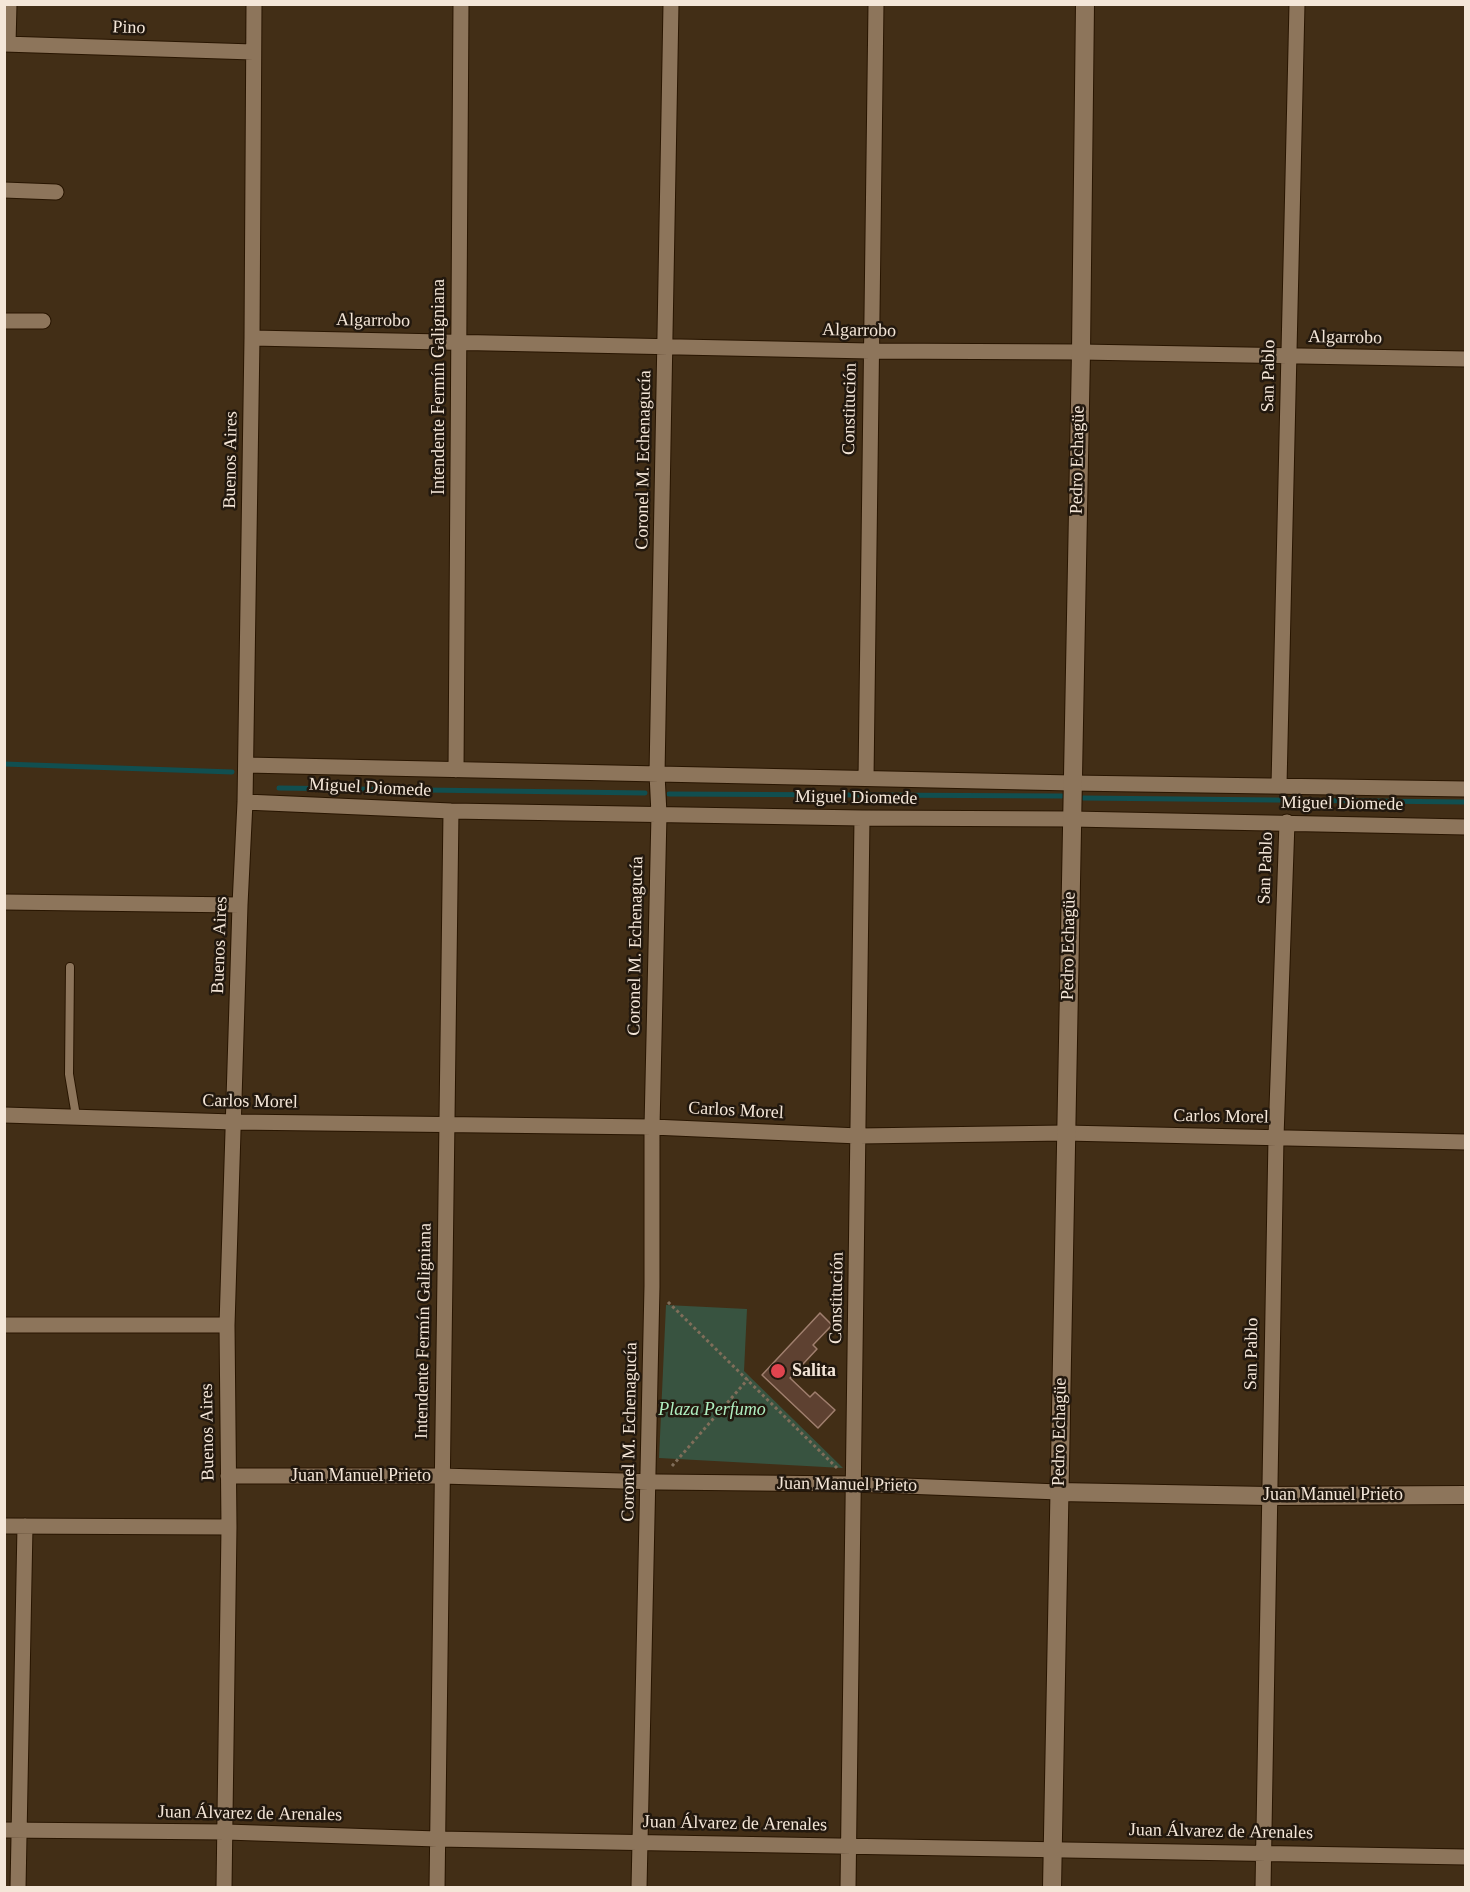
<!DOCTYPE html>
<meta charset="utf-8">
<style>
body{margin:0}
#map{position:relative;width:1470px;height:1892px;overflow:hidden;background:#422e16;font-family:"Times New Roman",serif}
canvas{display:block}
.frame{position:absolute;inset:0;border:6px solid #f4e6d8;pointer-events:none}
</style>
<div id="map">
<canvas width="1470" height="1892"></canvas>
<div class="frame"></div>
</div>
<script>
const ctx = document.querySelector('canvas').getContext('2d');
ctx.lineJoin = 'round';
function fill(path, color) { ctx.fillStyle = color; ctx.fill(path, 'evenodd'); }
const toPath = rows => new Path2D(rows.map(r => 'M' + r).join(''));
function strokePath(path, color, width, dash) { ctx.strokeStyle = color; ctx.lineWidth = width; ctx.lineCap = dash ? 'butt' : 'round'; ctx.setLineDash(dash || []); ctx.stroke(path); }
function drawText(font, color, halo, rows, align = 'center') {
  ctx.font = font + ' "Times New Roman",serif'; ctx.lineWidth = 5; ctx.setLineDash([]); ctx.textBaseline = 'middle'; ctx.strokeStyle = halo; ctx.fillStyle = color; for (const [text, x, y, turn = 0] of rows) {
    ctx.save(); ctx.translate(x, y); ctx.rotate((+turn || 0) * Math.PI / 180); ctx.textAlign = isNaN(turn) ? turn : align; if (halo) ctx.strokeText(text, 0, 0); ctx.fillText(text, 0, 0); ctx.restore();
  }
}
fill(toPath([
 [666,1305,747,1309,744,1371,843,1468,659,1458]
]), '#385340');
strokePath(toPath([
 [4,764,232,772],
 [279,788,645,793],
 [669,794,1062,796],
 [1083,798,1466,802]
]), '#114f50', 5);
const building = toPath([
 [820,1313,832,1325,813,1345,817,1349,790,1378,810,1397,815,1392,835,1410,818,1428,762,1375,820,1313]
]);
fill(building, '#5e4131');
strokePath(building, '#a07f6e', 1.5);
const service = toPath([
 [70,967,69,1074,76,1116]
]);
const minor = toPath([
 [4,44,253,52],
 [8,44,9,4],
 [4,190,56,192],
 [4,321,43,321],
 [252,338,870,351,1081,352,1466,359],
 [246,765,1072,783,1466,789],
 [456,770,461,4],
 [866,778,876,4],
 [1279,785,1297,4],
 [245,802,451,811,862,818,1072,819,1466,827],
 [4,902,240,905],
 [4,1115,234,1122,652,1127,859,1136,1065,1133,1466,1142],
 [4,1325,227,1325],
 [228,1476,441,1476,658,1482,853,1484,1059,1492],
 [4,1526,229,1527],
 [4,1830,226,1832,437,1839,1466,1857],
 [18,1888,25,1526],
 [224,1888,229,1527,227,1325,240,905,245,802,252,338,254,4],
 [437,1888,451,811],
 [639,1888,652,1286,652,1127,659,814,657,774,671,4],
 [848,1888,862,818],
 [1263,1888,1276,1137,1287,822]
]);
const tertiary = toPath([
 [1059,1492,1268,1496,1466,1495],
 [1052,1888,1081,352,1085,4]
]);
strokePath(service, '#281500', 10);
strokePath(minor, '#281500', 17);
strokePath(tertiary, '#281500', 20);
strokePath(toPath([
 [668,1302,837,1468],
 [672,1466,748,1379]
]), '#806e5a', 3, [3, 3]);
strokePath(service, '#8d755b', 8);
strokePath(minor, '#8d755b', 15);
strokePath(tertiary, '#8d755b', 18);
for (const [x, y, r, color] of [
 [778,1371,8,"#e0444e"]
]) { const dot = new Path2D(); dot.arc(x, y, r, 0, 2 * Math.PI); ctx.fillStyle = color; ctx.fill(dot); strokePath(dot, '#22180e', 2); }
drawText('18px', '#f4e6d8', '#22180e', [
 ["Pino",129,28,2],
 ["Algarrobo",373,321,1],
 ["Algarrobo",859,331,1],
 ["Algarrobo",1345,338,1],
 ["San Pablo",1269,376,-89],
 ["Intendente Fermín Galigniana",439,387,-90],
 ["Constitución",850,409,-89],
 ["Buenos Aires",231,460,-89],
 ["Coronel M. Echenagucía",644,460,-89],
 ["Pedro Echagüe",1078,460,-89],
 ["Miguel Diomede",370,788,3],
 ["Miguel Diomede",856,798,1],
 ["Miguel Diomede",1342,804,1],
 ["San Pablo",1266,868,-88],
 ["Buenos Aires",220,945,-88],
 ["Coronel M. Echenagucía",636,946,-89],
 ["Pedro Echagüe",1069,946,-89],
 ["Carlos Morel",250,1102,1],
 ["Carlos Morel",736,1111,3],
 ["Carlos Morel",1221,1117,1],
 ["Constitución",837,1298,-89],
 ["Intendente Fermín Galigniana",424,1331,-89],
 ["San Pablo",1252,1354,-89],
 ["Buenos Aires",208,1432,-91],
 ["Coronel M. Echenagucía",630,1432,-89],
 ["Pedro Echagüe",1060,1432,-89],
 ["Juan Manuel Prieto",361,1476],
 ["Juan Manuel Prieto",847,1485,1],
 ["Juan Manuel Prieto",1333,1495],
 ["Juan Álvarez de Arenales",250,1814,1],
 ["Juan Álvarez de Arenales",735,1824,1],
 ["Juan Álvarez de Arenales",1221,1832,1]
]);
drawText('bold 18px', '#f4e6d8', '#22180e', [
 ["Salita",792,1371]
], 'left');
drawText('italic 18px', '#afeec0', '#22180e', [
 ["Plaza Perfumo",712,1410]
]);
</script>
